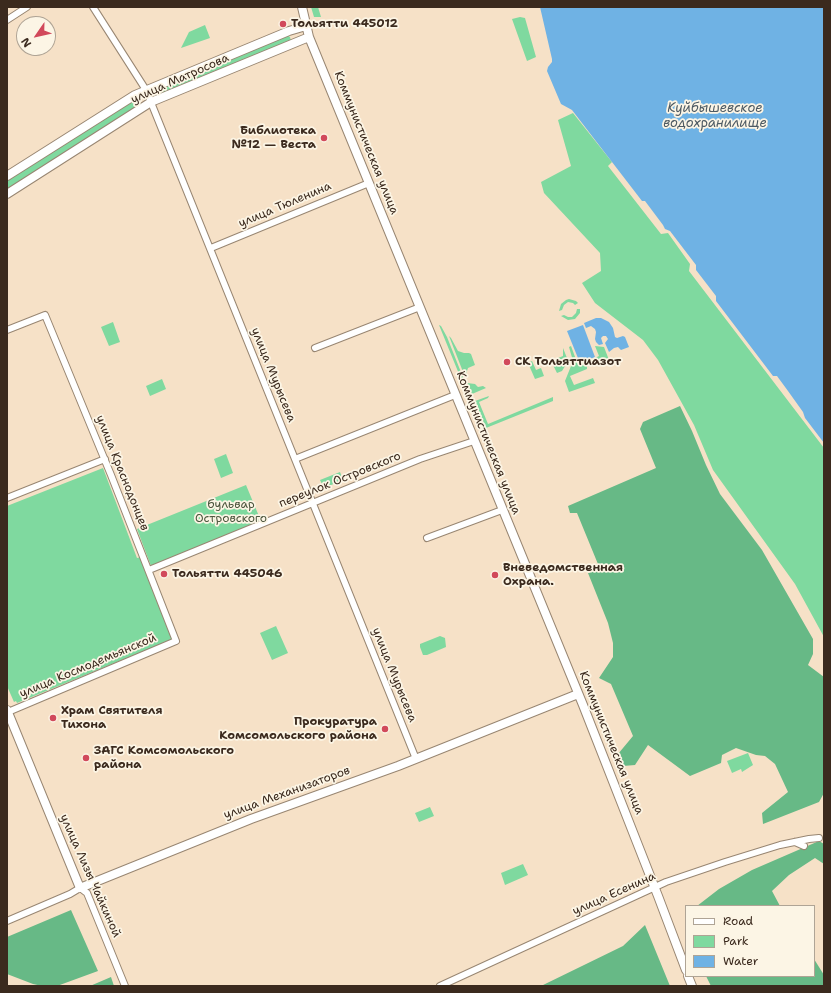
<!DOCTYPE html>
<meta charset="utf-8">
<style>
body{margin:0}
#map{position:relative;width:831px;height:993px;overflow:hidden;background:#f6e1c7;font-family:"Shantell Sans",sans-serif}
canvas{display:block}
.frame{position:absolute;inset:0;border:8px solid #3b2a1e;pointer-events:none}
.legend{position:absolute;left:685px;top:905px;width:130px;height:72px;box-sizing:border-box;background:#fcf5e5;border:1px solid #afa495;margin:0;padding:5px 7px;list-style:none;font-size:12px;color:#3b2a1e}
.legend li{display:flex;align-items:center;gap:8px;height:20px}
.legend b{width:20px;border:1px solid #afa495}
.north{position:absolute;left:16px;top:16px;width:40px;height:40px;box-sizing:border-box;background:#fcf5e5;border:1px solid #afa495;border-radius:50%;rotate:236deg;font-size:11px;font-weight:700;line-height:16px;text-align:center;color:#3b2a1e}
.north::after{content:'';display:block;margin:auto;width:14px;height:18px;background:#d1495b;clip-path:polygon(50% 0,100% 100%,50% 72%,0 100%)}
</style>
<div id="map">
<canvas width="831" height="993"></canvas>
<div class="frame"></div>
<ul class="legend">
<li><b style="height:5px;background:#fff"></b>Road</li>
<li><b style="height:11px;background:#7fd99f"></b>Park</li>
<li><b style="height:11px;background:#6fb2e4"></b>Water</li>
</ul>
<div class="north">N</div>
</div>
<script>
const ctx = document.querySelector('canvas').getContext('2d');
ctx.lineJoin = 'round';
function fill(path, color) { ctx.fillStyle = color; ctx.fill(path, 'evenodd'); }
const toPath = rows => new Path2D(rows.map(r => 'M' + r).join(''));
function strokePath(path, color, width, dash) { ctx.strokeStyle = color; ctx.lineWidth = width; ctx.lineCap = dash ? 'butt' : 'round'; ctx.setLineDash(dash || []); ctx.stroke(path); }
function drawText(font, color, halo, rows, align = 'center') {
  ctx.font = font + ' "Shantell Sans",sans-serif'; ctx.lineWidth = 3.5; ctx.setLineDash([]); ctx.textBaseline = 'middle'; ctx.strokeStyle = halo; ctx.fillStyle = color; for (const [text, x, y, turn = 0] of rows) {
    ctx.save(); ctx.translate(x, y); ctx.rotate((+turn || 0) * Math.PI / 180); ctx.textAlign = isNaN(turn) ? turn : align; if (halo) ctx.strokeText(text, 0, 0); ctx.fillText(text, 0, 0); ctx.restore();
  }
}
fill(toPath([
 [311,7,318,7,321,17,314,17],
 [520,17,525,18,536,57,527,61,512,19],
 [205,25,210,38,181,48,189,32],
 [287,35,290,37,291,41,161,96,156,89],
 [135,97,139,106,7,191,7,179],
 [573,113,612,162,608,166,661,234,668,233,690,264,689,271,824,448,824,637,795,584,713,470,694,425,658,360,643,340,595,303,582,283,601,271,600,253,544,193,541,182,571,166,558,120],
 [569,299,576,301,578,303,575,305,573,303,568,302,564,305,562,310,559,311,561,304,566,300],
 [577,309,580,309,580,313,575,319,568,320,561,316,564,315,568,317,572,317,576,313],
 [113,322,120,342,109,346,101,327],
 [439,325,441,326,447,337,470,395,468,396],
 [449,336,451,338,458,351,464,353,469,353,471,354,475,365,468,368,465,377],
 [571,346,578,365,585,362,587,367,587,369,570,376,574,385,593,378,595,383,569,392,565,381,573,361,569,347],
 [595,346,604,347,609,360,594,366,591,360,599,356],
 [563,348,567,358,567,363,562,371,557,373,552,363,559,361,558,358,563,356],
 [532,361,536,370,541,368,544,376,535,379,528,363],
 [162,379,166,389,150,396,146,386],
 [467,383,475,384,478,387,483,386,486,388,472,394],
 [489,396,488,398,479,402,488,424,553,397,553,401,486,428,475,401],
 [474,402,484,427,482,430,471,403],
 [226,454,233,473,221,478,214,459],
 [103,468,137,558,141,557,173,639,17,703,16,701,14,702,7,686,7,506],
 [340,472,343,480,324,488,320,480],
 [246,485,261,521,151,566,137,529],
 [276,626,288,653,272,660,260,633],
 [440,636,445,638,446,647,427,655,423,655,420,647,420,644],
 [748,753,753,765,742,772,741,769,732,773,727,761],
 [430,807,434,816,419,822,415,813],
 [523,864,528,875,505,885,501,873]
]), '#7fd99f');
fill(toPath([
 [680,406,692,431,706,465,720,494,762,550,813,639,813,654,808,665,824,677,824,793,819,802,763,824,762,813,788,792,775,764,765,756,756,755,736,748,722,755,721,763,690,776,648,745,635,765,623,766,618,754,633,736,611,684,599,678,613,657,613,643,608,623,588,573,600,569,577,513,570,513,568,506,656,468,640,429,643,422],
 [819,841,824,844,824,864,815,858,789,875,772,891,780,906,697,906,719,889,752,870],
 [71,910,98,971,57,986,42,986,33,984,7,974,7,937],
 [645,925,670,986,541,986,623,946],
 [814,959,824,975,824,986,711,986,706,976,814,976],
 [111,977,114,986,90,986]
]), '#67b986');
fill(toPath([
 [540,7,824,7,824,443,805,418,803,412,788,391,777,376,773,376,716,301,716,296,696,270,696,265,670,231,665,229,663,225,645,201,642,201,572,110,561,104,547,71,548,67,552,62,552,59],
 [596,318,601,318,609,322,613,328,615,337,617,338,623,336,625,337,629,347,621,350,618,347,614,348,609,352,605,343,608,339,606,336,603,336,601,338,603,344,599,345,596,342,595,339,596,332,595,329,591,326,586,328,584,323],
 [583,325,595,357,580,363,567,331]
]), '#6fb2e4');
const minor = toPath([
 [93,7,146,90,416,759],
 [7,20,27,7],
 [211,248,369,183],
 [7,330,45,315,111,475,176,641,8,712],
 [315,348,420,307],
 [295,459,455,395],
 [7,498,105,459],
 [427,538,502,510],
 [149,570,420,459,474,441],
 [795,842,804,846],
 [7,921,70,894,80,888,83,890,87,893,125,986],
 [440,986,666,882,725,862,780,845,809,839,819,838]
]);
const major = toPath([
 [302,7,309,37,583,705,658,896,686,970],
 [7,176,135,95,289,31,306,26],
 [7,194,151,102,309,37],
 [7,710,80,888,251,819,398,766,578,694],
 [688,976,692,986]
]);
strokePath(minor, '#988672', 8);
strokePath(major, '#988672', 10);
strokePath(minor, '#fff', 6);
strokePath(major, '#fff', 8);
for (const [x, y, r, color] of [
 [283,24,4,"#d1495b"],
 [324,138,4,"#d1495b"],
 [507,362,4,"#d1495b"],
 [164,574,4,"#d1495b"],
 [495,575,4,"#d1495b"],
 [53,718,4,"#d1495b"],
 [385,729,4,"#d1495b"],
 [86,758,4,"#d1495b"]
]) { const dot = new Path2D(); dot.arc(x, y, r, 0, 2 * Math.PI); ctx.fillStyle = color; ctx.fill(dot); strokePath(dot, '#fcf5e5', 1.5); }
drawText('bold 12px', '#3b2a1e', '#fcf5e5', [
 ["Тольятти 445012",291,24],
 ["Библиотека",316,131,"right"],
 ["№12 — Веста",316,145,"right"],
 ["СК Тольяттиазот",515,362],
 ["Вневедомственная",503,568],
 ["Охрана.",503,582],
 ["Тольятти 445046",172,574],
 ["Храм Святителя",61,711],
 ["Тихона",61,725],
 ["Прокуратура",377,722,"right"],
 ["Комсомольского района",377,736,"right"],
 ["ЗАГС Комсомольского",94,751],
 ["района",94,765]
], 'left');
drawText('12px', '#3b2a1e', '#fcf5e5', [
 ["улица Матросова",180,79,-24],
 ["Коммунистическая улица",366,143,68],
 ["улица Тюленина",285,205,-23],
 ["улица Мурысева",273,375,68],
 ["Коммунистическая улица",488,443,68],
 ["улица Краснодонцев",122,473,68],
 ["переулок Островского",340,480,-22],
 ["улица Космодемьянской",88,666,-23],
 ["улица Мурысева",394,675,68],
 ["Коммунистическая улица",611,743,68],
 ["улица Механизаторов",287,793,-20],
 ["улица Лизы Чайкиной",90,876,66],
 ["улица Есенина",614,894,-24]
]);
drawText('12px', '#4c563e', '#fcf5e5', [
 ["бульвар",231,505],
 ["Островского",231,519]
]);
drawText('italic 13px', '#4d5a63', '#fcf5e5', [
 ["Куйбышевское",715,109],
 ["водохранилище",715,124]
]);
</script>
